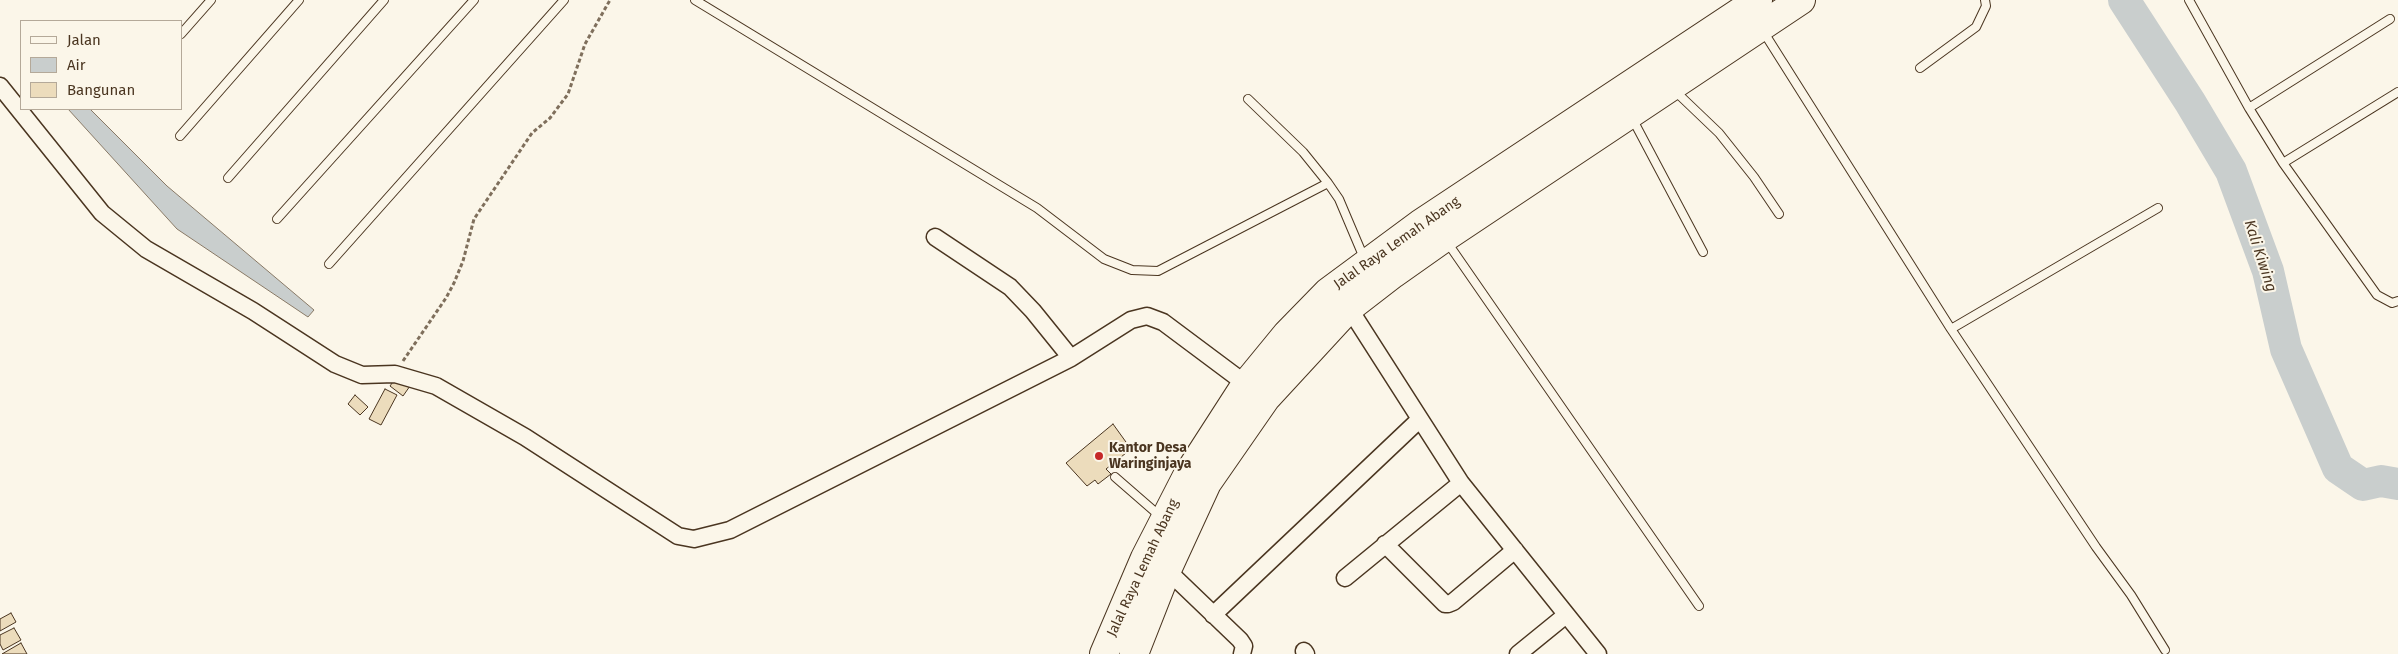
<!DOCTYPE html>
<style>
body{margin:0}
#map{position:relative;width:2398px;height:654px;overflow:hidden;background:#fbf6e9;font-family:"Fira Sans",sans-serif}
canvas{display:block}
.legend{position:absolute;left:20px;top:20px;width:162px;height:90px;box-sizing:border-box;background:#fbf6e9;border:1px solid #b4a999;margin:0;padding:6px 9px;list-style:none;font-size:15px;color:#4a3520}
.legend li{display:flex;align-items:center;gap:10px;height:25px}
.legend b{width:25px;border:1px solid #b4a999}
</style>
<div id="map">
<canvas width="2398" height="654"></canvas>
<ul class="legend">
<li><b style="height:6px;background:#fbf6e9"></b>Jalan</li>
<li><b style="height:14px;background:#c9cecd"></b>Air</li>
<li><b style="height:14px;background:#ecdcbc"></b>Bangunan</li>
</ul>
</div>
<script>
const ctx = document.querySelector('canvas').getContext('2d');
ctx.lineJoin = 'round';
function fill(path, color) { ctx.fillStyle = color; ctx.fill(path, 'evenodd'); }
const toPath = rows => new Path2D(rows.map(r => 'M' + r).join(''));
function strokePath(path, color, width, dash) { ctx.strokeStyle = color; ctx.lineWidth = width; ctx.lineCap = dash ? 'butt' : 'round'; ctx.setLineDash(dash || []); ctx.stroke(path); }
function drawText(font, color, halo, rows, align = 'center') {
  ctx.font = font + ' "Fira Sans",sans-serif'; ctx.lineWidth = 4; ctx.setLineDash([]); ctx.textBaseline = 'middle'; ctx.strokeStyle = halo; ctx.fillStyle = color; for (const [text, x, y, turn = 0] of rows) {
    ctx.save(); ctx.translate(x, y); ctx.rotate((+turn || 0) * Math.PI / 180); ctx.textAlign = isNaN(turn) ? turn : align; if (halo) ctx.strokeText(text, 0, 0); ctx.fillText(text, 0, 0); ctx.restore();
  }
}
const water = toPath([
 [68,109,90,109,167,186,314,310,308,317,177,229,68,109]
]);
fill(water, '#c9cecd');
strokePath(water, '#887966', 1);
strokePath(toPath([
 [2124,0,2190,102,2231,171,2268,271,2286,349,2338,468,2363,485,2381,481,2398,484]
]), '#c9cecd', 32);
const building = toPath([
 [397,376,410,386,403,396,390,386,397,376],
 [385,389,397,395,381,425,369,419,385,389],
 [355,395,368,407,360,415,348,404,355,395],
 [1113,424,1131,449,1106,469,1111,474,1098,484,1095,480,1087,486,1066,463,1113,424],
 [11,613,16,622,0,631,0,619,11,613],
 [14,628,21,640,3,650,0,644,0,635,14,628],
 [21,643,27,654,2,654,21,643]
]);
fill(building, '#ecdcbc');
strokePath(building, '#4a3520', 1);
const lane = toPath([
 [695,0,1037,208,1104,259,1132,270,1158,271,1328,183],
 [2189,0,2249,108,2283,163,2377,295,2392,303,2398,301],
 [1763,31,1951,329,2096,547,2131,595,2165,650],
 [181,34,211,0],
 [1920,68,1976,27,1986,6,1985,0],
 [1674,90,1719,133,1754,177,1779,214],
 [1248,99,1303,152,1328,183,1339,199,1364,258],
 [2249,108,2390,19],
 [1632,118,1703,252],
 [180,136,299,0],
 [2283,163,2398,92],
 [228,178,384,0],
 [277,219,474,0],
 [1447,242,1699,606],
 [329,264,564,0],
 [1951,329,2158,208],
 [1115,477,1161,517]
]);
const street = toPath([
 [0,86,102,213,146,249,253,311,335,364,362,375,395,374,436,386,525,437,678,536,694,539,730,530,1071,358,1131,320,1147,316,1163,322,1246,384],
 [935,237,1010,287,1033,311,1071,358],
 [1349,308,1461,483,1598,654],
 [1385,544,1445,604,1448,604,1453,602,1515,550],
 [1167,570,1240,640,1244,646,1242,654],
 [1345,578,1461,483],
 [1213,615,1420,419],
 [1304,651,1306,654],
 [1518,654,1566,615]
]);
const highway = toPath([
 [1104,654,1145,558,1188,474,1246,384,1287,334,1328,292,1420,224,1758,0],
 [1134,654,1167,570,1207,483,1266,398,1349,308,1393,274,1444,238,1801,0]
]);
strokePath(lane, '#4a3520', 10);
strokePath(street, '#4a3520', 19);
strokePath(highway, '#4a3520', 30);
strokePath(toPath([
 [403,361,446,298,454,283,463,261,474,219,532,133,550,118,568,94,585,44,610,0]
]), '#7f6f5c', 3, [4, 2.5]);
strokePath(lane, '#fbf6e9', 8);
strokePath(street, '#fbf6e9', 16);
strokePath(highway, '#fbf6e9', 28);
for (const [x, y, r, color] of [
 [1099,456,5,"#c62828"]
]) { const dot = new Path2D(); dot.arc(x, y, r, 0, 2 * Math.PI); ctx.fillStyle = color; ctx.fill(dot); strokePath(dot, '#fbf6e9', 2); }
drawText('14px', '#4a3520', '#fbf6e9', [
 ["Jalal Raya Lemah Abang",1397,243,-35],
 ["Jalal Raya Lemah Abang",1143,568,-65]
]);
drawText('bold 14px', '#4a3520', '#fbf6e9', [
 ["Kantor Desa",1109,448],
 ["Waringinjaya",1109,464]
], 'left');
drawText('italic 15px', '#4a3520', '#fbf6e9', [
 ["Kali Kiwing",2260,256,72]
]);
</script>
